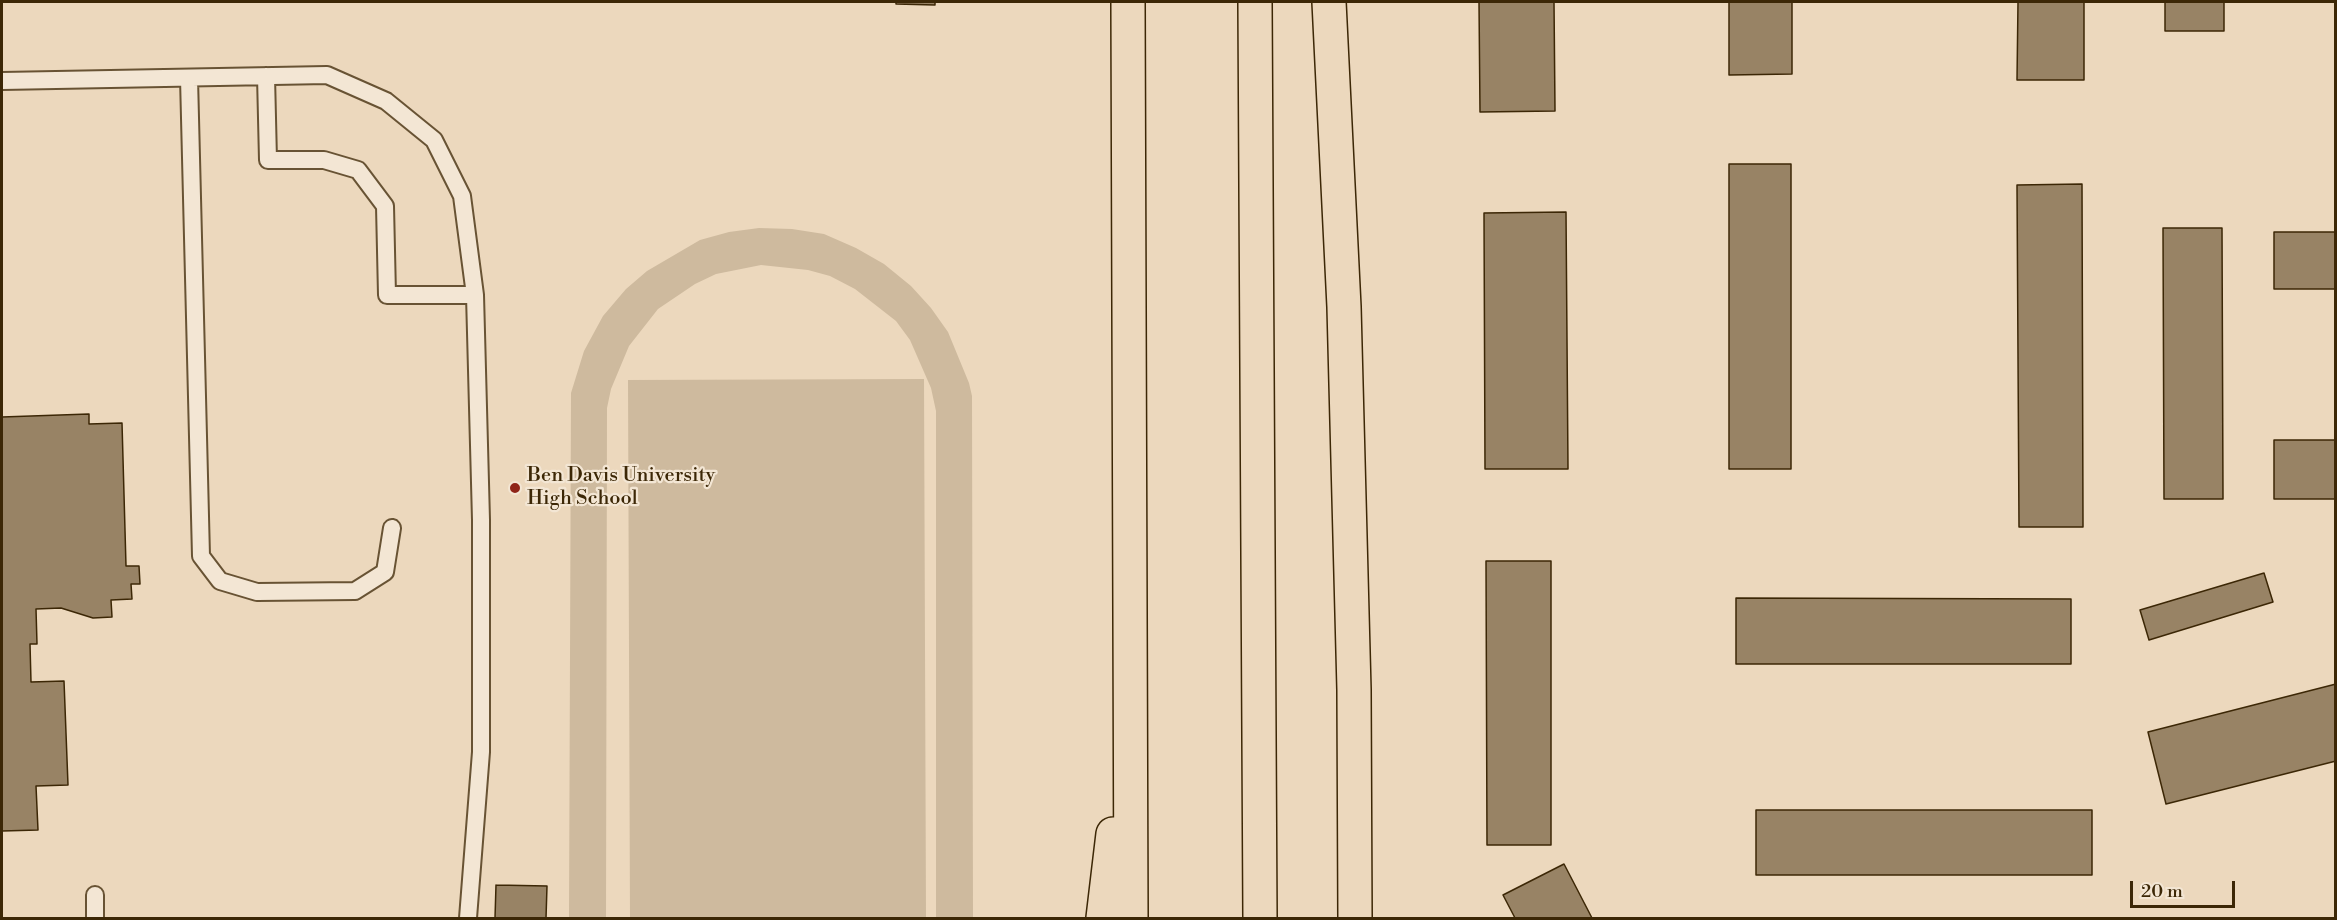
<!DOCTYPE html>
<style>
body{margin:0}
#map{position:relative;width:2337px;height:920px;overflow:hidden;background:#ecd8bd;font-family:"Libre Bodoni",serif}
canvas{display:block}
.frame{position:absolute;inset:0;border:3px solid #3c2706;pointer-events:none}
.scale{position:absolute;left:2130px;top:881px;width:105px;height:27px;box-sizing:border-box;border:3px solid #3c2706;border-top:0;padding-left:8px;font-size:18px;line-height:21px;white-space:nowrap;color:#3c2706;-webkit-text-stroke:4px #f3e6d4;paint-order:stroke}
</style>
<div id="map">
<canvas width="2337" height="920"></canvas>
<div class="frame"></div>
<div class="scale">20 m</div>
</div>
<script>
const ctx = document.querySelector('canvas').getContext('2d');
ctx.lineJoin = 'round';
function fill(path, color) { ctx.fillStyle = color; ctx.fill(path, 'evenodd'); }
const toPath = rows => new Path2D(rows.map(r => 'M' + r).join(''));
function strokePath(path, color, width, dash) { ctx.strokeStyle = color; ctx.lineWidth = width; ctx.lineCap = dash ? 'butt' : 'round'; ctx.setLineDash(dash || []); ctx.stroke(path); }
function drawText(font, color, halo, rows, align = 'center') {
  ctx.font = font + ' "Libre Bodoni",serif'; ctx.lineWidth = 4.5; ctx.setLineDash([]); ctx.textBaseline = 'middle'; ctx.strokeStyle = halo; ctx.fillStyle = color; for (const [text, x, y, turn = 0] of rows) {
    ctx.save(); ctx.translate(x, y); ctx.rotate((+turn || 0) * Math.PI / 180); ctx.textAlign = isNaN(turn) ? turn : align; if (halo) ctx.strokeText(text, 0, 0); ctx.fillText(text, 0, 0); ctx.restore();
  }
}
fill(toPath([
 [759,228,792,229,824,234,856,248,884,264,911,286,931,308,948,332,969,383,972,396,973,918,936,918,936,411,931,388,910,340,896,321,855,289,830,276,808,270,761,265,716,274,695,284,658,309,629,346,611,389,607,408,606,918,569,918,571,393,584,351,603,316,626,289,647,271,700,240,729,232],
 [924,379,926,918,630,918,628,380]
]), '#ceba9e');
const building = toPath([
 [896,2,935,2,935,5,896,4,896,2],
 [1479,2,1554,2,1555,111,1480,112,1479,2],
 [1729,2,1792,2,1792,74,1729,75,1729,2],
 [2018,2,2084,2,2084,80,2017,80,2018,2],
 [2165,2,2224,2,2224,31,2165,31,2165,2],
 [1729,164,1791,164,1791,469,1729,469,1729,164],
 [2082,184,2083,527,2019,527,2017,185,2082,184],
 [1566,212,1568,469,1485,469,1484,213,1566,212],
 [2163,228,2222,228,2223,499,2164,499,2163,228],
 [2274,232,2336,232,2336,289,2274,289,2274,232],
 [89,414,89,424,122,423,126,566,139,566,140,584,131,584,132,599,111,600,112,617,93,618,61,608,36,609,37,644,30,644,31,682,64,681,68,785,36,786,38,830,2,831,2,417,89,414],
 [2274,440,2336,440,2336,499,2274,499,2274,440],
 [1486,561,1551,561,1551,845,1487,845,1486,561],
 [2264,573,2273,602,2149,640,2140,610,2264,573],
 [1736,598,2071,599,2071,664,1736,664,1736,598],
 [2336,684,2336,761,2166,804,2148,732,2336,684],
 [1756,810,2092,810,2092,875,1756,875,1756,810],
 [1564,864,1592,918,1515,918,1503,895,1564,864],
 [496,885,547,886,546,918,495,918,496,885]
]);
fill(building, '#988365');
strokePath(building, '#3c2706', 1.5);
const service = toPath([
 [266,76,268,160,324,160,358,170,385,206,387,295,475,295],
 [189,78,201,556,220,581,257,592,355,591,385,572,392,528],
 [2,81,327,75,386,101,434,140,462,196,475,295,481,520,481,752,468,918],
 [95,895,95,918]
]);
const motorway = toPath([
 [1128,2,1131,918],
 [1255,2,1260,918],
 [1329,2,1344,307,1354,690,1355,918],
 [1103,918,1113,834]
]);
strokePath(service, '#685334', 20);
strokePath(motorway, '#3c2706', 36);
strokePath(service, '#f3e6d4', 16);
strokePath(motorway, '#ecd8bd', 33);
for (const [x, y, r, color] of [
 [515,488,6,"#8f2418"]
]) { const dot = new Path2D(); dot.arc(x, y, r, 0, 2 * Math.PI); ctx.fillStyle = color; ctx.fill(dot); strokePath(dot, '#f3e6d4', 2); }
drawText('20px', '#3c2706', '#f3e6d4', [
 ["Ben Davis University",527,476],
 ["High School",527,499]
], 'left');
</script>
